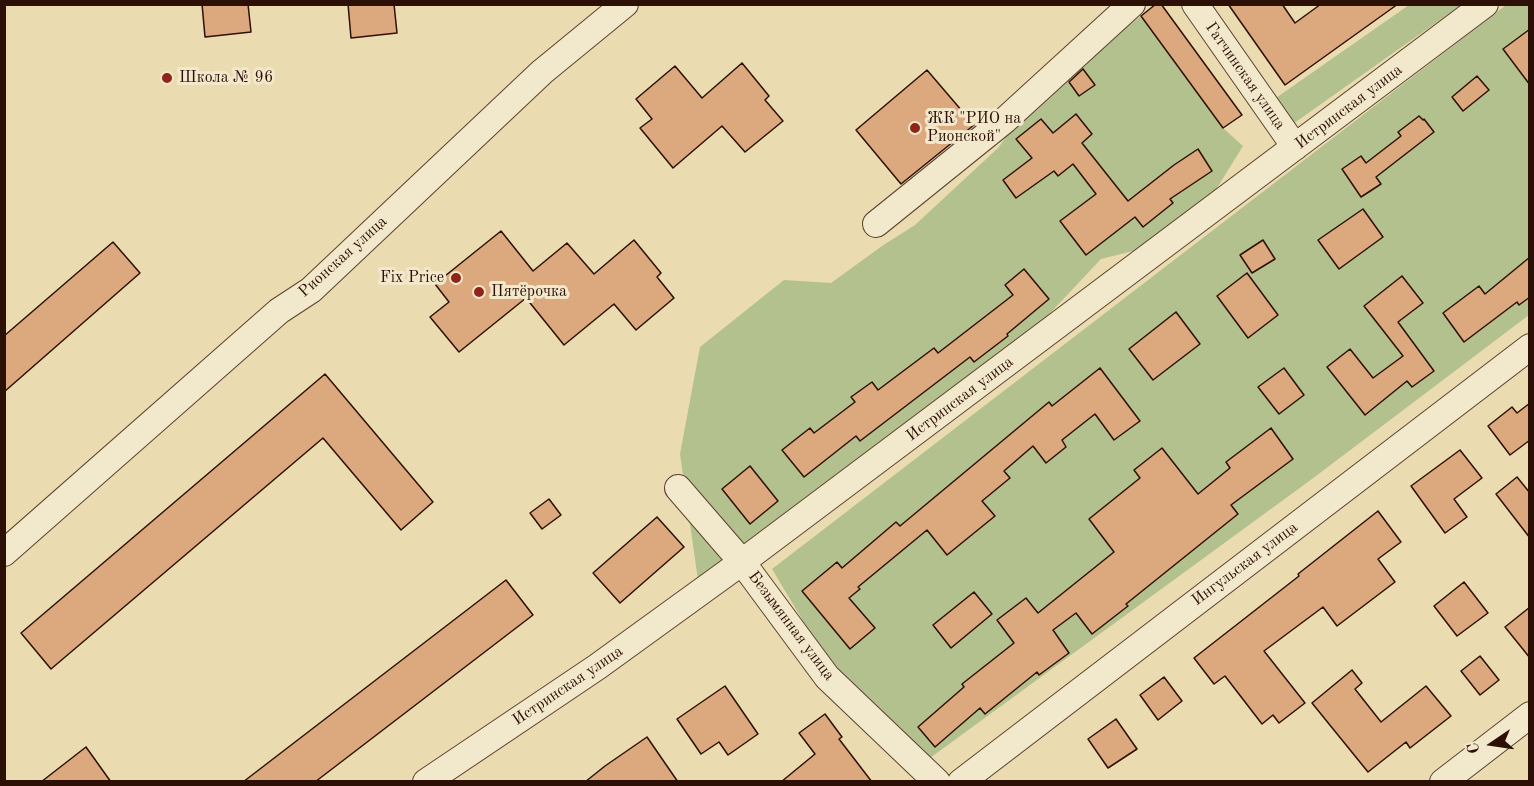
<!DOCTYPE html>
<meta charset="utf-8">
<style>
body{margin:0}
#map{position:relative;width:1534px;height:786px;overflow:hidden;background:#ebdbb0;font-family:"Old Standard TT",serif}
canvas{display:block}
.frame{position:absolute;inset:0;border:6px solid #2d1005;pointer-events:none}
.north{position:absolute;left:1462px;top:714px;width:60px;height:60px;-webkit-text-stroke:4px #f2e8cc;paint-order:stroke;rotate:257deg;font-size:16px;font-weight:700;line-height:24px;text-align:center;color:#2d1005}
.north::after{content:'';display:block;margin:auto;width:21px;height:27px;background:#2d1005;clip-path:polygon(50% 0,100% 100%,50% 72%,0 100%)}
</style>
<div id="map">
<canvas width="1534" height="786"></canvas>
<div class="frame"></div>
<div class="north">С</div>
</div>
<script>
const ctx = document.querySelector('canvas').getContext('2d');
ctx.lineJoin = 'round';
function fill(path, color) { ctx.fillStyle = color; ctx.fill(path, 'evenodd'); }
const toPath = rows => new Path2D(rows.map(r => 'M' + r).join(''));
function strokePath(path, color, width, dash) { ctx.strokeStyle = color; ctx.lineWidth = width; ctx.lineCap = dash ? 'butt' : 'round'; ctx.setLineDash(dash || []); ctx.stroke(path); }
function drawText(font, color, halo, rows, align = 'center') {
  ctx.font = font + ' "Old Standard TT",serif'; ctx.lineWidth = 6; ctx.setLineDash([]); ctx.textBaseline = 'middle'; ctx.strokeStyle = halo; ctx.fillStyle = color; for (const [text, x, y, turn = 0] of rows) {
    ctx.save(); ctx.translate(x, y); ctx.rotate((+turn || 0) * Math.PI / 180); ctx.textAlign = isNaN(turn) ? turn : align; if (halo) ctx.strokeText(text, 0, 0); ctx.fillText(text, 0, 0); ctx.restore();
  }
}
fill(toPath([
 [1409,5,1461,5,1290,126,1273,100],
 [1506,5,1529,5,1529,315,1312,479,930,758,824,656,772,569],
 [1141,16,1223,128,1243,146,1212,196,1137,250,1101,259,1037,327,698,580,680,454,700,347,784,280,831,283,882,246,915,225,998,148,1035,97]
]), '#b3c18e');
const building = toPath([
 [202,4,248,4,251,32,205,37,202,4],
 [348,4,394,4,397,33,351,38,348,4],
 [1156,4,1161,4,1242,115,1223,128,1141,16,1156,4],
 [1228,4,1282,4,1295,23,1321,4,1398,4,1285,85,1228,4],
 [1530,29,1530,85,1503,49,1530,29],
 [742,63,769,96,765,100,783,121,745,152,722,126,673,168,640,128,652,119,636,99,675,66,702,98,742,63],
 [1083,69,1095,85,1079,96,1069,82,1083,69],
 [927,70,974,125,901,184,856,130,927,70],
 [1477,76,1489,90,1463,111,1452,97,1477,76],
 [1076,114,1092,134,1082,143,1128,201,1174,165,1198,149,1212,171,1170,199,1173,203,1143,227,1135,217,1086,255,1060,221,1096,194,1073,164,1058,176,1054,171,1016,198,1003,180,1032,158,1016,139,1041,119,1053,133,1076,114],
 [1419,116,1423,120,1424,119,1434,132,1376,177,1381,184,1361,197,1342,169,1361,156,1366,163,1401,136,1398,132,1419,116],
 [1363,209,1383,237,1339,269,1318,240,1363,209],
 [501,231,533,271,567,243,594,274,634,240,661,273,657,277,674,298,636,330,614,304,564,345,526,298,459,352,430,317,449,302,435,284,501,231],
 [1263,240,1275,259,1252,273,1240,255,1263,240],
 [113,242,140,273,4,392,4,336,113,242],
 [1530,257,1530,297,1519,305,1517,302,1464,342,1443,313,1479,286,1485,294,1530,257],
 [1024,269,1049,299,1007,334,1008,336,974,362,970,357,860,441,856,436,804,477,782,450,810,428,814,433,855,402,851,397,872,382,878,390,934,348,938,353,1013,295,1005,285,1024,269],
 [1247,273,1278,315,1248,338,1217,296,1247,273],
 [1402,276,1423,303,1398,322,1434,371,1412,387,1407,381,1365,415,1327,367,1350,349,1373,378,1403,356,1364,306,1402,276],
 [1176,312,1200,344,1153,380,1129,349,1176,312],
 [1100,368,1140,421,1114,440,1095,414,1062,440,1066,447,1046,463,1033,446,1004,471,1010,478,982,501,995,516,947,555,927,530,858,587,860,589,849,598,875,628,850,649,802,591,837,562,842,568,896,522,900,526,1049,402,1052,406,1100,368],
 [1284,368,1304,395,1279,414,1258,387,1284,368],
 [325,374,433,502,401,530,323,438,51,669,21,633,325,374],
 [1530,403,1530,440,1510,455,1488,426,1512,407,1517,413,1530,403],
 [1271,428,1293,459,1231,505,1238,514,1126,604,1128,606,1092,634,1076,613,1053,630,1069,653,1039,675,1037,672,985,714,980,708,935,747,918,727,964,687,962,684,1014,643,997,620,1026,598,1038,613,1114,552,1089,519,1140,478,1134,470,1162,448,1198,494,1230,468,1226,462,1271,428],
 [1460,450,1482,478,1454,499,1467,517,1445,533,1411,486,1460,450],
 [750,466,778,501,750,524,722,489,750,466],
 [1517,477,1530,493,1530,538,1496,494,1517,477],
 [549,499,561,515,542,529,530,513,549,499],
 [1378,511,1401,542,1378,559,1395,582,1337,626,1323,607,1264,651,1305,703,1279,723,1273,715,1262,724,1225,676,1214,684,1194,658,1299,576,1298,574,1378,511],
 [657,517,684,547,620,603,593,573,657,517],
 [506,580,533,615,315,782,243,782,506,580],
 [1464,582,1488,613,1457,636,1434,606,1464,582],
 [974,592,992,614,951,648,933,625,974,592],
 [1530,607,1530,658,1505,627,1530,607],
 [1480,656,1499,680,1480,695,1461,671,1480,656],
 [1352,670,1362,683,1355,689,1381,722,1426,686,1451,716,1410,748,1406,742,1368,772,1312,703,1352,670],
 [1164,677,1182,701,1158,720,1140,695,1164,677],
 [725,686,758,734,728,755,719,742,701,754,677,719,725,686],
 [825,714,842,737,839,739,872,782,781,782,815,754,799,733,825,714],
 [1116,719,1137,749,1108,768,1088,739,1116,719],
 [647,737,678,782,585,782,605,766,647,737],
 [86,747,111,782,41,782,86,747]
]);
fill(building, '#dca87d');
strokePath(building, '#2d1005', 1.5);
const street = toPath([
 [1195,4,1295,147],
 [876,224,1005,120,1132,4],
 [678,488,742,562,827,677,937,782],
 [4,553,279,311,311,290,542,72,625,4],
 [426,782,597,667,742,562,1485,4],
 [961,782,1530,347],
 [1443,782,1530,715]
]);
strokePath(street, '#5c4330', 28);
strokePath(street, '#f2e8cc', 26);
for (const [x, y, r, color] of [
 [167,78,6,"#8f2418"],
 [915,128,6,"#8f2418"],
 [456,278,6,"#8f2418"],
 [479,292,6,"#8f2418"]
]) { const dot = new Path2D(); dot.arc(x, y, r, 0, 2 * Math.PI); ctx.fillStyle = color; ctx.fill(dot); strokePath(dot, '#f2e8cc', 2); }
drawText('16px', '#2d1005', '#f2e8cc', [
 ["Гатчинская улица",1245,76,55],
 ["Истринская улица",1349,107,-37],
 ["Рионская улица",343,257,-42],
 ["Истринская улица",960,399,-37],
 ["Ингульская улица",1245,564,-37],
 ["Безымянная улица",791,626,53],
 ["Истринская улица",568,686,-34]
]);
drawText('16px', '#2d1005', '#f2e8cc', [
 ["Школа № 96",179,78],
 ["ЖК \"РИО на",927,119],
 ["Рионской\"",927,137],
 ["Fix Price",444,278,"right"],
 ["Пятёрочка",491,292]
], 'left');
</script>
